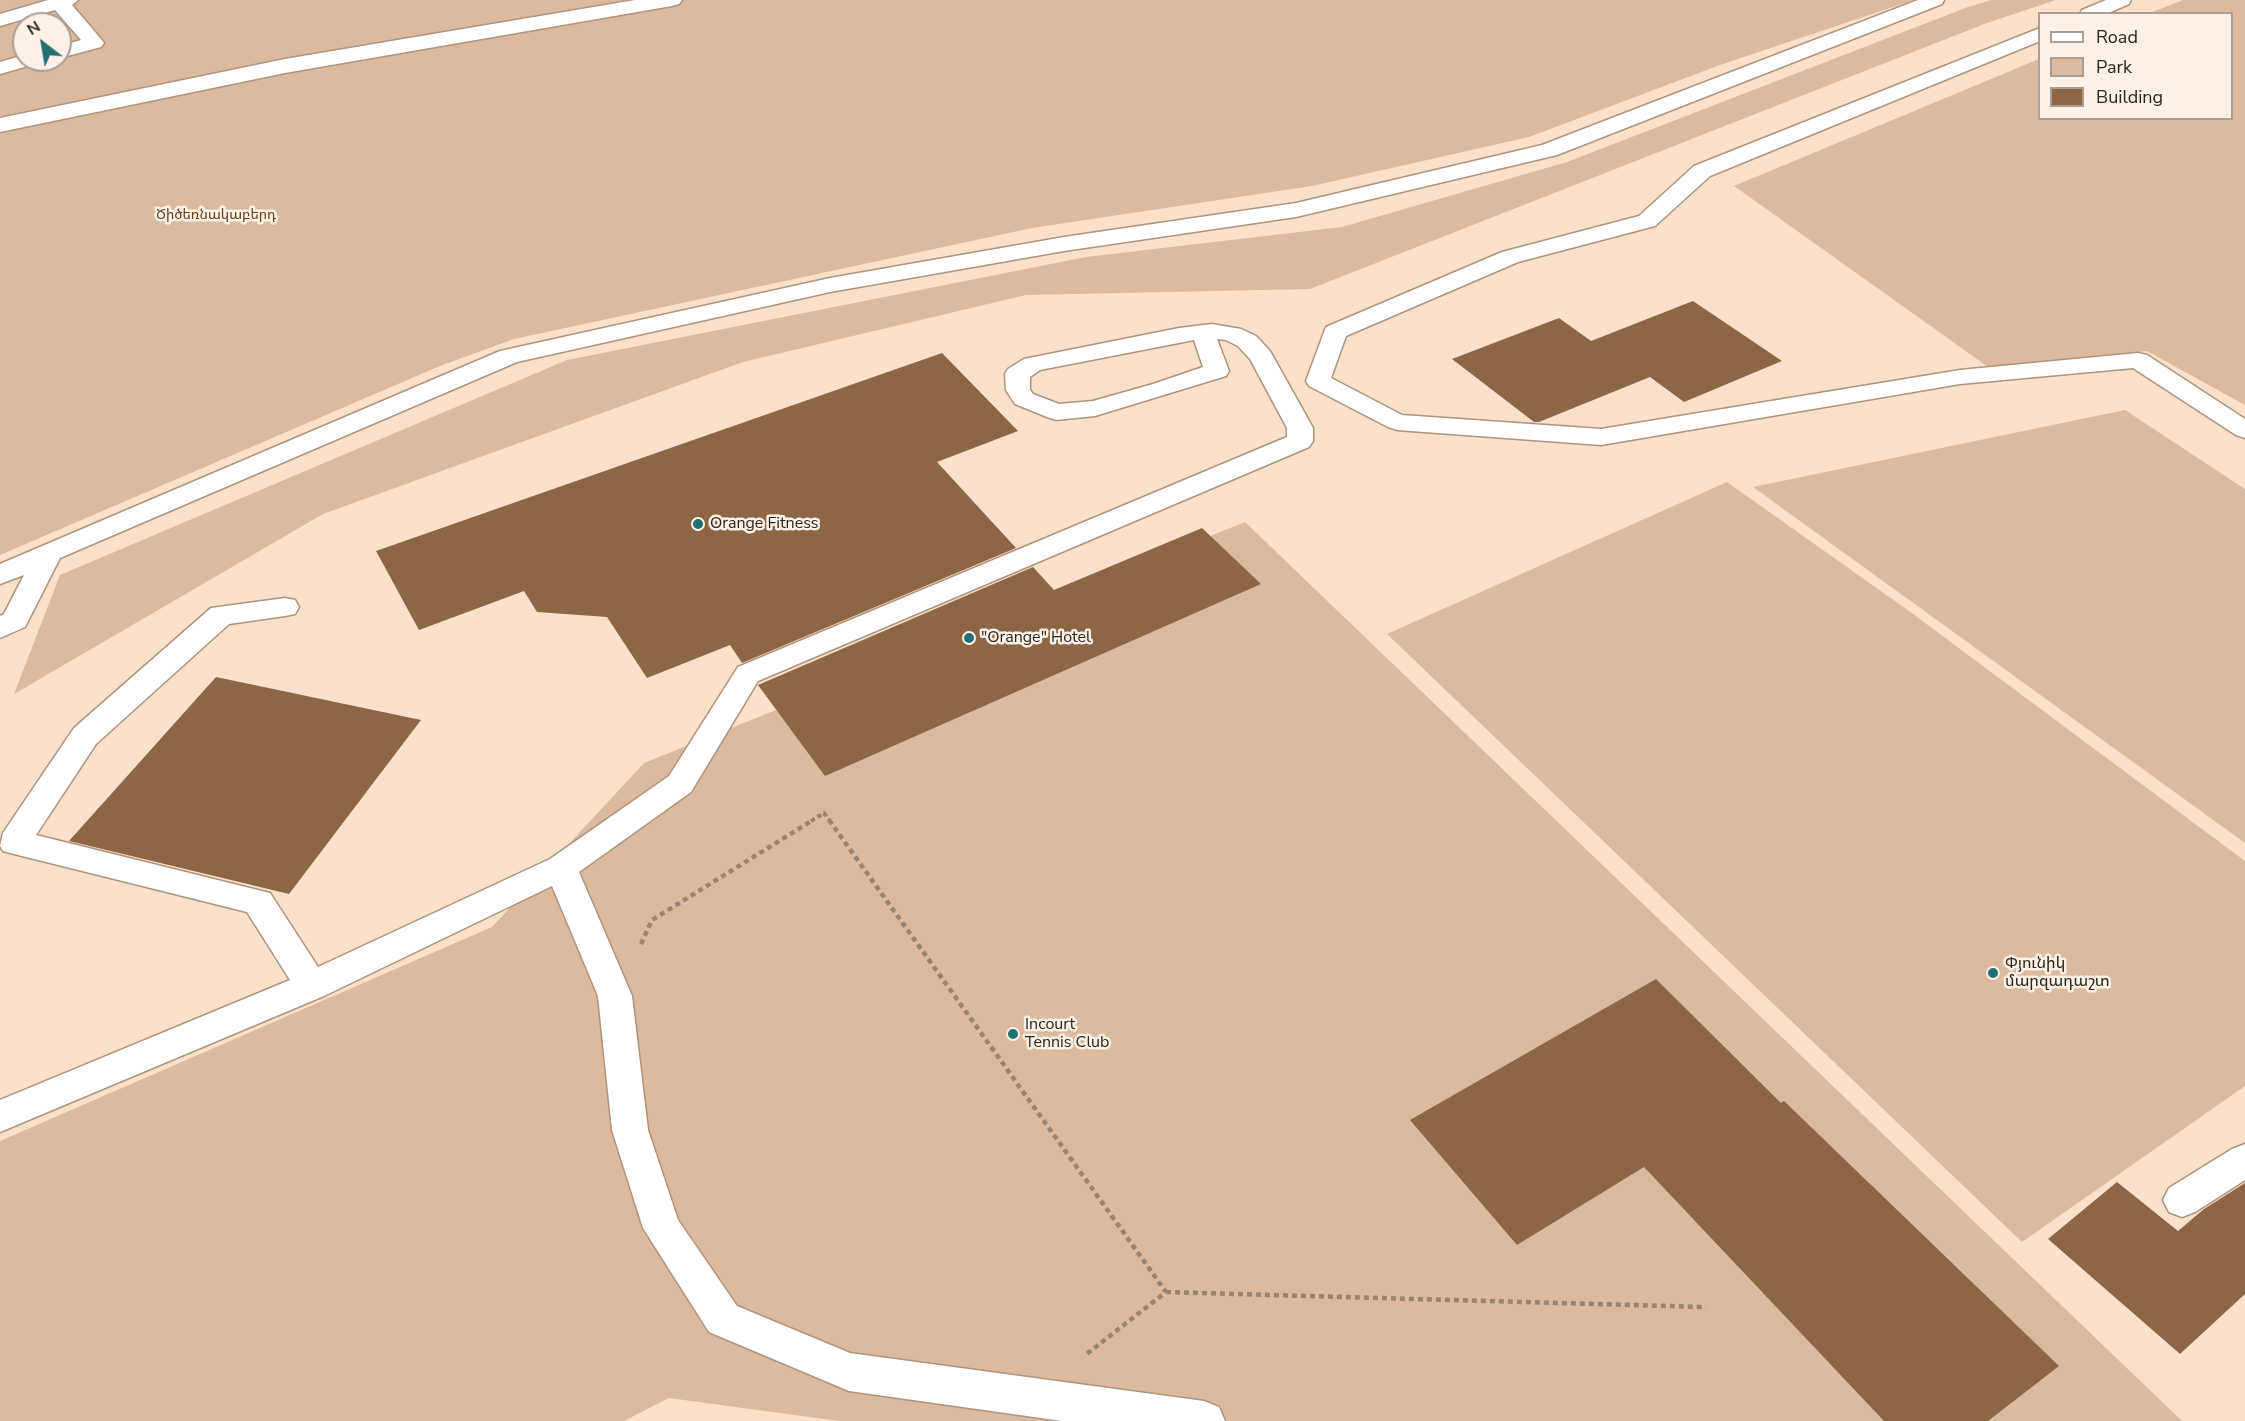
<!DOCTYPE html>
<meta charset="utf-8">
<style>
body{margin:0}
#map{position:relative;width:2245px;height:1421px;overflow:hidden;background:#fbe1cb;font-family:"Nunito Sans",sans-serif}
canvas{display:block}
.legend{position:absolute;left:2038px;top:12px;width:195px;height:108px;box-sizing:border-box;background:#fcf1e8;border:2px solid #a99f96;margin:0;padding:8px 10px;list-style:none;font-size:18px;color:#2d231b}
.legend li{display:flex;align-items:center;gap:12px;height:30px}
.legend b{width:30px;border:2px solid #a99f96}
.north{position:absolute;left:12px;top:12px;width:60px;height:60px;box-sizing:border-box;background:#fcf1e8;border:2px solid #a99f96;border-radius:50%;rotate:329deg;font-size:16px;font-weight:700;line-height:24px;text-align:center;color:#2d231b}
.north::after{content:'';display:block;margin:auto;width:21px;height:27px;background:#246f70;clip-path:polygon(50% 0,100% 100%,50% 72%,0 100%)}
</style>
<div id="map">
<canvas width="2245" height="1421"></canvas>
<ul class="legend">
<li><b style="height:8px;background:#fff"></b>Road</li>
<li><b style="height:16px;background:#dcba9f"></b>Park</li>
<li><b style="height:16px;background:#8e6643"></b>Building</li>
</ul>
<div class="north">N</div>
</div>
<script>
const ctx = document.querySelector('canvas').getContext('2d');
ctx.lineJoin = 'round';
function fill(path, color) { ctx.fillStyle = color; ctx.fill(path, 'evenodd'); }
const toPath = rows => new Path2D(rows.map(r => 'M' + r).join(''));
function strokePath(path, color, width, dash) { ctx.strokeStyle = color; ctx.lineWidth = width; ctx.lineCap = dash ? 'butt' : 'round'; ctx.setLineDash(dash || []); ctx.stroke(path); }
function drawText(font, color, halo, rows, align = 'center') {
  ctx.font = font + ' "Nunito Sans","Noto Sans Armenian",sans-serif'; ctx.lineWidth = 5; ctx.setLineDash([]); ctx.textBaseline = 'middle'; ctx.strokeStyle = halo; ctx.fillStyle = color; for (const [text, x, y, turn = 0] of rows) {
    ctx.save(); ctx.translate(x, y); ctx.rotate((+turn || 0) * Math.PI / 180); ctx.textAlign = isNaN(turn) ? turn : align; if (halo) ctx.strokeText(text, 0, 0); ctx.fillText(text, 0, 0); ctx.restore();
  }
}
fill(toPath([
 [0,0,1914,0,1720,65,1529,137,1312,186,1032,228,514,339,440,366,0,555],
 [24,24,60,24,60,60,24,60],
 [1991,0,2056,0,1987,23,1310,289,1026,295,743,362,323,514,14,694,60,575,567,360,1086,257,1342,227,1567,162,1968,7],
 [2183,0,2245,0,2245,405,2147,351,1991,369,1734,186,2039,59,2040,118,2232,118,2232,14,2150,13],
 [2125,410,2245,489,2245,843,1753,487],
 [1727,482,1909,611,2245,861,2245,1086,2022,1242,1387,634],
 [1245,522,2182,1421,839,1421,669,1398,624,1421,0,1421,0,1141,492,927,644,763]
]), '#dcba9f');
fill(toPath([
 [1693,301,1782,361,1684,402,1650,377,1539,422,1534,422,1452,359,1559,318,1591,341],
 [942,353,1018,431,937,462,1016,548,742,663,730,645,647,678,607,617,537,612,524,591,419,630,376,551],
 [1202,528,1261,584,825,776,758,685,1033,567,1054,590],
 [216,677,421,720,289,894,69,841],
 [1656,979,1781,1103,1784,1101,2059,1366,1988,1421,1884,1421,1644,1167,1517,1245,1410,1120],
 [2117,1182,2178,1231,2204,1209,2245,1183,2245,1294,2180,1354,2048,1239]
]), '#8e6643');
const lane = toPath([
 [48,0,78,0,72,5,101,39,104,43,101,47,60,58,60,46,81,40,55,10,0,26,0,14,48,0],
 [1918,0,1944,0,1942,4,1557,155,1296,217,1064,251,830,292,517,362,60,558,25,627,0,638,0,616,4,614,24,575,0,584,0,564,500,351,830,278,1064,237,1296,203,1542,145,1918,0],
 [2106,0,2131,0,2129,4,2106,14,2080,14,2082,10,2106,0],
 [2040,28,2040,41,1710,176,1655,226,1518,262,1346,336,1331,378,1402,415,1601,429,1960,370,2138,353,2147,355,2245,419,2245,438,2236,435,2133,368,1960,384,1601,445,1397,430,1388,427,1309,386,1306,381,1326,327,1502,252,1639,216,1694,166,2040,28],
 [24,55,24,60,38,60,35,64,0,74,0,62,24,55],
 [1212,324,1241,329,1256,336,1270,351,1313,428,1313,441,1309,447,758,681,691,792,579,872,632,996,648,1130,678,1220,737,1306,850,1353,1204,1401,1219,1407,1225,1421,1062,1421,849,1391,709,1332,643,1228,612,1130,598,996,552,886,324,996,0,1132,0,1100,290,980,247,912,14,854,3,851,0,846,3,833,74,728,211,608,285,598,295,600,299,607,295,614,285,616,229,624,96,744,36,835,270,893,318,967,550,859,669,776,738,667,1287,437,1287,428,1250,359,1238,346,1226,340,1217,339,1229,371,1226,376,1095,416,1056,420,1047,417,1015,404,1006,390,1005,374,1008,369,1024,359,1179,328,1212,324],
 [1194,340,1203,367,1153,384,1093,401,1059,404,1033,394,1030,390,1030,377,1040,370,1194,340],
 [2245,1144,2245,1180,2195,1212,2182,1217,2169,1212,2163,1200,2169,1188,2232,1149,2245,1144]
]);
const street = toPath([
 [635,0,682,0,679,4,672,6,285,73,0,132,0,118,285,59,635,0]
]);
strokePath(lane, '#ac947f', 3);
strokePath(street, '#ac947f', 3);
strokePath(toPath([
 [811,821,824,813,830,821]
]), '#968475', 4, [4.5, 3]);
strokePath(toPath([
 [829,820,1166,1292,1084,1356],
 [641,944,652,920,813,820],
 [1166,1292,1706,1307]
]), '#968475', 4.5, [5, 4]);
fill(lane, '#fff');
fill(street, '#fff');
for (const [x, y, r, color] of [
 [698,524,6,"#246f70"],
 [969,638,6,"#246f70"],
 [1993,973,6,"#246f70"],
 [1013,1034,6,"#246f70"]
]) { const dot = new Path2D(); dot.arc(x, y, r, 0, 2 * Math.PI); ctx.fillStyle = color; ctx.fill(dot); strokePath(dot, '#fcf1e8', 2); }
drawText('14px', '#663c10', '#fcf1e8', [
 ["Ծիծեռնակաբերդ",216,216]
]);
drawText('16px', '#2d231b', '#fcf1e8', [
 ["Orange Fitness",710,524],
 ["\"Orange\" Hotel",981,638],
 ["Փյունիկ",2005,964],
 ["մարզադաշտ",2005,982],
 ["Incourt",1025,1025],
 ["Tennis Club",1025,1043]
], 'left');
</script>
